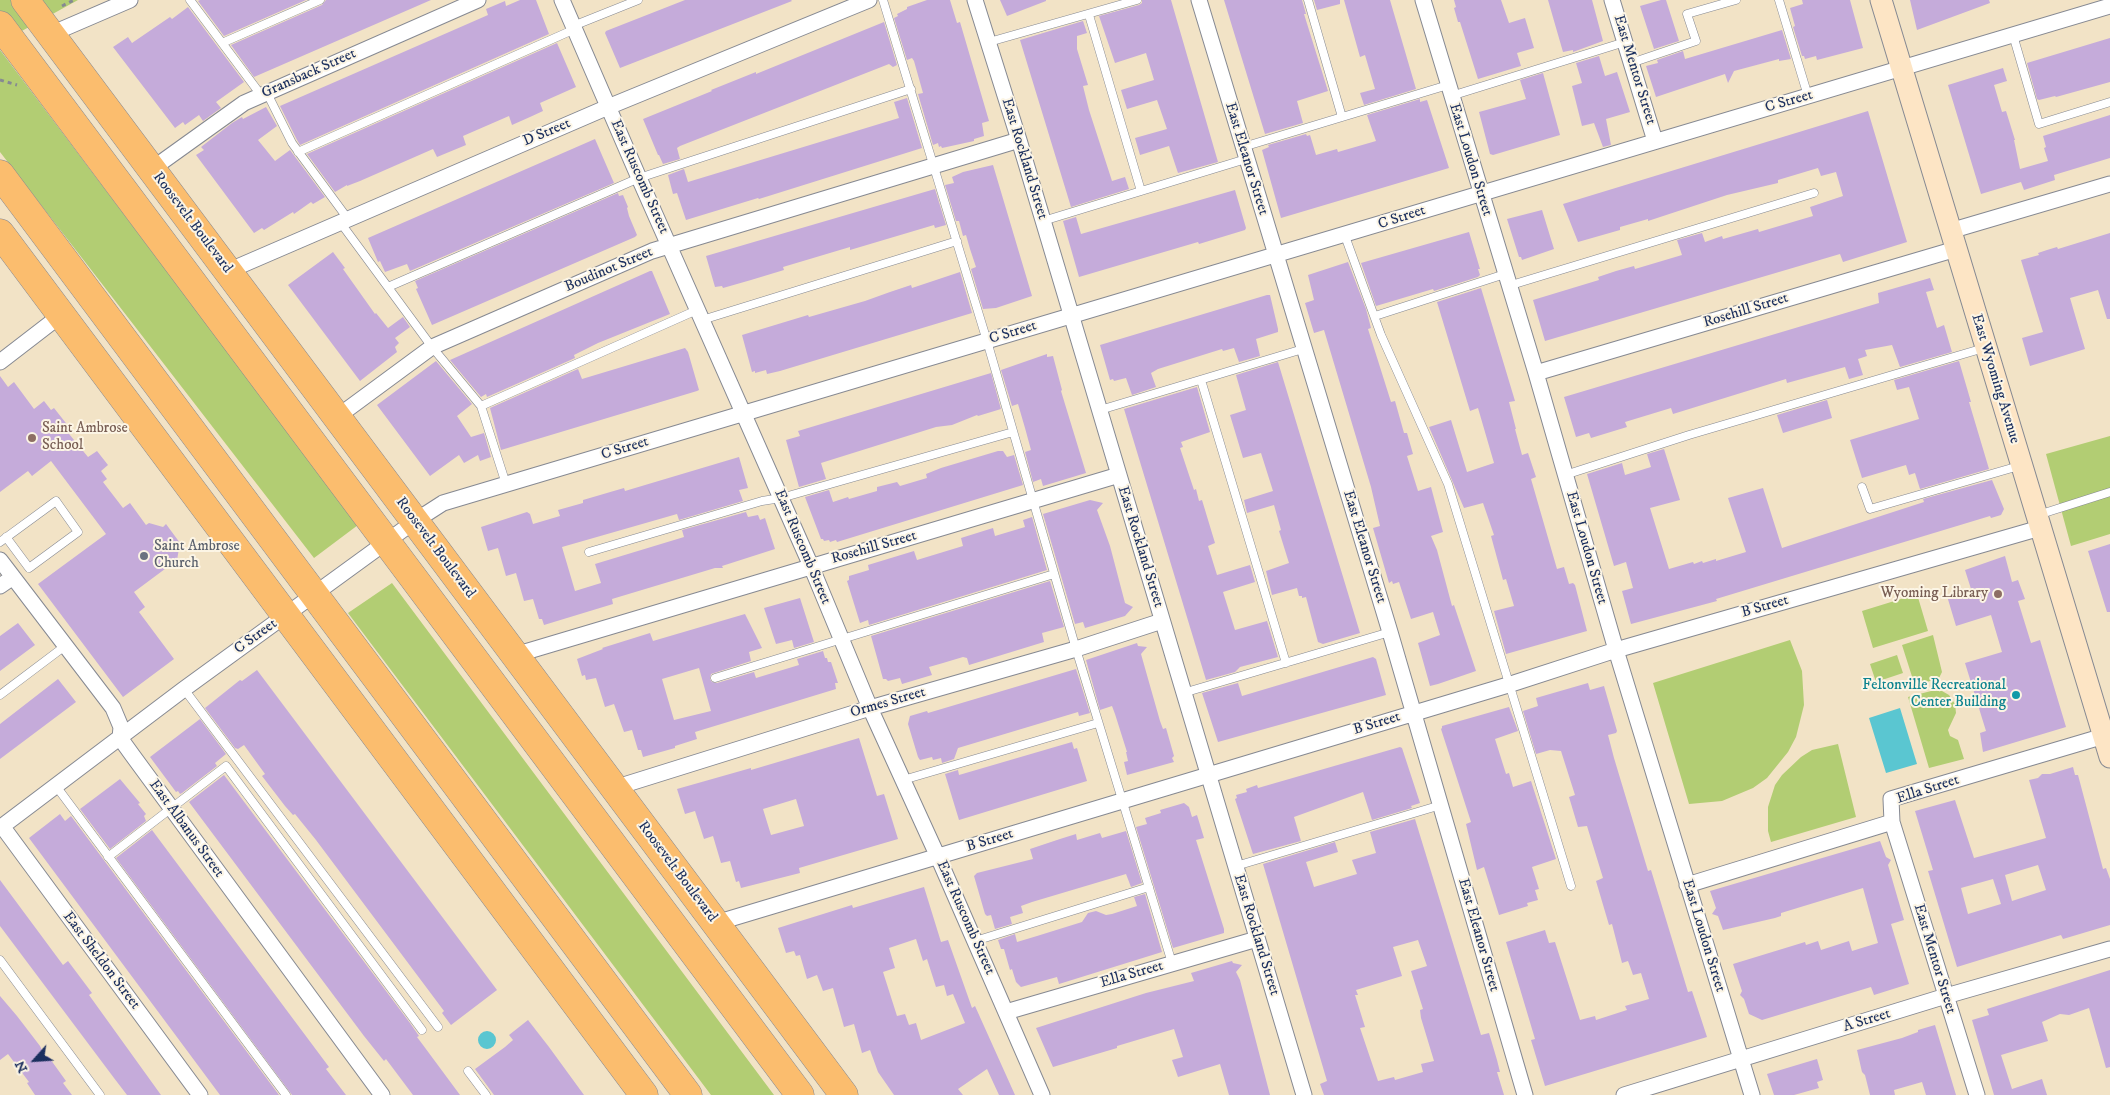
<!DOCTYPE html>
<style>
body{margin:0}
#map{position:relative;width:2110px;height:1095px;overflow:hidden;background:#f2e3c6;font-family:"IM FELL DW Pica",serif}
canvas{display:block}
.north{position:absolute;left:10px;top:1035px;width:50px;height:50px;-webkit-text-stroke:4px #fcf5e5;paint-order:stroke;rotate:244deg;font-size:14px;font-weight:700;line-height:20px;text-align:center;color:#1b2f5e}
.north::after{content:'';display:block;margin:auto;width:18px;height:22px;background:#1b2f5e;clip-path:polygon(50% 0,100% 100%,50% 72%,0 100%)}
</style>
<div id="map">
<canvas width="2110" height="1095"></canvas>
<div class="north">N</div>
</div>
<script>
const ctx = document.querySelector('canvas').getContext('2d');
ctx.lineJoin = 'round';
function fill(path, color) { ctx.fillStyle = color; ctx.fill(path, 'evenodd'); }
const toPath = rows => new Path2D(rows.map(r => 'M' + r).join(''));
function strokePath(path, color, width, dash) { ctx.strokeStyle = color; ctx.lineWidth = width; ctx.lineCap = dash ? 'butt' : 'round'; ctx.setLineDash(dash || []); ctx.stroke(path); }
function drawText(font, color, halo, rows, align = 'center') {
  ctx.font = font + ' "IM FELL DW Pica",serif'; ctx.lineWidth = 4; ctx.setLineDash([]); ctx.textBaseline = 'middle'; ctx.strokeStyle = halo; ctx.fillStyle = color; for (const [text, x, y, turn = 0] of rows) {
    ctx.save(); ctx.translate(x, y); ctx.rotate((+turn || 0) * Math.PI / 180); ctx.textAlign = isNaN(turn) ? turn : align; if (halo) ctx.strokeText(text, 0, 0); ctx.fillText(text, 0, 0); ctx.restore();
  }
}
fill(toPath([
 [0,0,78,0,0,43],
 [0,50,358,525,314,558,0,152],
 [2110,436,2110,534,2071,546,2046,454],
 [392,583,774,1095,711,1095,348,613],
 [1917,594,1928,631,1873,648,1862,611],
 [1933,635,1942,672,1939,678,1915,686,1902,645],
 [1790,640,1802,671,1804,705,1796,737,1788,752,1767,778,1753,788,1722,801,1689,804,1653,683],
 [1897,655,1903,673,1876,682,1870,664],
 [1931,691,1942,691,1949,695,1955,704,1956,713,1948,730,1950,736,1958,740,1964,759,1929,768,1908,697],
 [1838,744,1856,817,1771,842,1768,831,1768,807,1775,785,1782,775,1801,757,1812,750]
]), '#b2cd73');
fill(toPath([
 [1900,708,1917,764,1886,773,1869,718],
 '478 1040a9 9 0 1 1 18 0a9 9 0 1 1-18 0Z'
]), '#5ac6d1');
fill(toPath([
 [200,0,306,0,224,36,198,1],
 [326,0,431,0,254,77,231,45,322,5],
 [520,0,536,0,549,34,300,145,297,140,280,106,488,15,486,9,505,1,506,6],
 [685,0,791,0,792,1,620,68,605,33,606,31],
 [927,0,950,0,957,23,960,22,989,121,982,123,984,136,974,139,974,141,942,148,941,146,939,147,938,143,933,145,918,94,923,93,914,61,912,58,907,60,894,18,898,16,897,14,907,9,907,7],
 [1000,0,1046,0,1046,1,1007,16],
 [1142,0,1171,0,1218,162,1178,173,1169,146,1140,155,1135,138,1167,129,1157,100,1127,109,1121,90,1154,80,1146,53,1115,63,1099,16,1139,5,1142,3],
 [1224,0,1302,0,1306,14,1304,14,1328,91,1297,101,1303,123,1265,134],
 [1314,0,1340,0,1340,4,1317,10],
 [1344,0,1390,0,1416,89,1364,105,1360,93,1375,89,1365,55,1360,57],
 [1454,0,1501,0,1509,23,1525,18,1534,48,1517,53,1521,66,1478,79,1460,22,1458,22,1454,8,1456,7],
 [1548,0,1592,0,1603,41,1573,52,1573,50,1563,52],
 [1661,0,1666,0,1679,41,1654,49,1640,6],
 [1802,0,1850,0,1863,48,1817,60,1816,56,1805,59,1804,56,1802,56,1793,27,1795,26,1790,8,1803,4],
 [1910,0,1989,0,1990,3,1917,30],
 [188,7,244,82,216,102,221,108,203,121,199,115,185,125,183,122,175,128,113,47,128,37,132,43,170,17,172,19],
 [1083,21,1087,33,1077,36,1077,49,1088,85,1083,86,1089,110,1112,181,1125,177,1129,189,1071,207,1020,40],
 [884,22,897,65,893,67,889,64,680,146,677,148,680,159,663,164,659,155,658,155,643,119,712,91,711,90,756,72,756,74],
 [1782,30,1791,59,1779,61,1779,59,1734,71,1728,83,1725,74,1656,97,1646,66,1658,63,1657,60,1683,51,1685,59],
 [2110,38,2110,82,2056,97,2055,96,2039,100,2037,99,2027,63],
 [557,43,576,87,540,103,543,111,530,117,512,125,509,116,463,136,466,145,437,157,433,149,360,181,347,186,347,185,335,192,307,154],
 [1599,56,1605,76,1617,72,1630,112,1606,119,1611,145,1603,147,1594,123,1582,126,1572,86,1582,83,1576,63],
 [2003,68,2007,81,1994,85,2002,112,2006,111,2015,140,2014,140,2020,169,2048,161,2044,148,2046,147,2043,136,2110,115,2110,158,2054,175,2055,180,2024,190,2021,182,1981,194,1948,85],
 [1543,73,1560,135,1493,155,1490,154,1479,112,1526,99,1520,80],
 [907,98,922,148,759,199,758,198,686,220,677,193,673,194,668,175,684,169,688,182,899,118,894,102],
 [1420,99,1420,102,1427,100,1449,168,1281,218,1262,150,1269,147,1268,145,1306,134,1307,136,1310,135,1316,155,1337,149,1338,152,1376,141,1367,115],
 [266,107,277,126,258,140,275,161,290,150,325,197,313,204,311,202,294,214,293,212,264,230,262,228,254,233,196,155,204,150,201,147,232,123,242,117,243,119],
 [1868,111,1907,242,1843,262,1840,254,1545,341,1533,300,1599,280,1598,277,1616,271,1634,266,1635,269,1682,255,1677,240,1702,233,1705,242,1722,236,1723,239,1758,229,1759,232,1813,216,1810,207,1843,196,1836,172,1821,176,1818,168,1778,180,1778,183,1727,195,1648,221,1648,219,1620,227,1620,230,1578,242,1563,204],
 [595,139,614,183,410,271,407,264,385,272,380,261,378,262,368,238],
 [993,165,1032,296,996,308,983,309,971,269,976,267,970,249,966,235,963,236,959,221,956,221,945,185,954,183,952,177,963,172],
 [935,189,946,225,935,228,934,225,850,250,850,247,783,267,784,270,751,280,723,288,722,286,715,287,706,256],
 [1235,190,1246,228,1245,230,1199,244,1198,242,1079,277,1063,221,1076,217,1081,234],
 [618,193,619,196,623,195,628,207,627,208,629,216,637,235,635,237,432,325,416,289,418,288,415,281],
 [1542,210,1554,249,1522,260,1521,257,1519,257,1507,219],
 [1469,232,1480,269,1478,269,1480,275,1478,277,1434,291,1433,289,1376,306,1361,263],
 [2110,233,2110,319,2107,319,2098,290,2070,298,2085,349,2030,366,2022,338,2043,332,2021,260,2039,255,2038,253,2047,250,2057,247,2058,249],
 [333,252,345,268,343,269,375,314,376,313,388,328,403,317,410,327,395,338,399,343,395,347,397,352,360,381,288,285],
 [1348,262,1366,309,1371,328,1368,329,1391,402,1395,401,1404,433,1407,433,1413,454,1407,456,1418,491,1431,487,1443,532,1431,536,1437,550,1452,606,1454,605,1476,671,1438,684,1430,686,1418,643,1440,635,1433,612,1411,619,1399,582,1393,584,1392,581,1389,583,1373,528,1380,526,1371,487,1324,330,1314,333,1305,303,1314,300,1308,275],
 [650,271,652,271,670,314,598,343,574,355,575,358,487,397,486,394,481,397,450,360],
 [960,272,972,313,780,371,767,374,766,370,755,373,755,371,752,372,742,335,808,315,809,317,865,301,890,292,911,285,912,288],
 [1930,278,1934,290,1926,292,1937,328,1944,325,1952,352,1900,367,1892,345,1865,350,1867,356,1858,359,1863,375,1849,379,1845,367,1787,383,1786,379,1673,414,1671,408,1625,422,1627,427,1591,438,1589,433,1576,437,1564,397,1879,303,1878,293],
 [1481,288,1515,401,1509,402,1516,429,1515,429,1522,455,1528,453,1536,477,1531,479,1557,569,1564,567,1569,584,1573,583,1575,585,1587,631,1506,654,1494,611,1514,606,1506,579,1503,580,1491,536,1494,535,1483,503,1464,508,1429,427,1451,420,1467,472,1494,463,1478,408,1470,411,1437,302],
 [1267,295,1270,295,1278,329,1278,332,1256,339,1260,356,1239,362,1234,348,1223,351,1222,349,1158,369,1151,373,1156,387,1132,395,1126,378,1114,381,1113,379,1110,380,1100,345],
 [685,348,688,352,699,390,697,391,501,450,490,408,578,369,582,379],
 [1047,354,1047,357,1053,356,1062,390,1061,391,1086,473,1043,486,1041,479,1033,482,1025,452,1031,450,1025,428,1018,404,1012,406,1001,370],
 [436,361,472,404,457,416,471,437,484,433,491,457,480,461,478,455,464,463,459,455,430,476,377,405],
 [1959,361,1971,402,1969,402,1989,469,1920,489,1915,473,1909,475,1906,465,1862,478,1850,440,1919,419,1909,387,1897,390,1894,380],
 [1278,362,1360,633,1323,644,1318,642,1306,597,1302,598,1302,596,1299,596,1297,588,1272,595,1266,571,1289,563,1279,531,1281,530,1274,505,1247,513,1244,500,1273,491,1261,453,1243,458,1230,415,1246,410,1236,375],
 [991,373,1001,409,978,416,977,415,952,425,936,427,821,463,826,479,799,487,786,440,800,436,798,431],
 [0,376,8,387,14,382,34,409,44,401,51,410,54,408,69,427,65,429,88,457,97,451,108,465,101,471,107,479,103,482,123,508,130,503,146,525,149,523,163,527,166,524,180,543,177,560,134,592,145,607,139,612,174,659,123,697,38,584,106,534,51,461,32,476,28,471,0,492],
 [1197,387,1210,432,1181,442,1183,447,1180,448,1194,490,1196,489,1199,501,1202,500,1215,543,1208,546,1217,575,1250,565,1255,582,1223,592,1235,630,1267,621,1278,657,1240,667,1235,672,1206,680,1124,409],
 [1827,400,1832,418,1783,433,1777,415],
 [1664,449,1680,500,1650,508,1669,569,1693,562,1694,564,1702,561,1703,563,1716,559,1716,561,1746,552,1728,498,1763,488,1782,548,1924,502,1923,499,1992,480,2004,509,2001,515,1991,518,1990,516,1716,599,1717,601,1631,624,1622,591,1633,588,1626,562,1614,566,1587,474,1622,463,1625,475,1651,467,1647,454],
 [998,451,1003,451,1007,457,1014,455,1023,485,837,542,836,540,830,542,829,540,824,541,823,539,821,539,805,497,829,490,833,502,848,497,849,499,877,491,877,487,897,482,900,486,927,478,926,474,941,468],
 [739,457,748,488,739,490,743,501,679,520,677,514,562,547,575,591,601,583,595,564,684,537,682,530,746,512,748,517,758,515,760,520,765,518,775,549,722,566,723,568,715,568,612,599,613,604,544,625,542,619,539,619,533,599,524,601,516,573,506,576,498,548,488,551,481,527,527,512,530,514,533,524,560,516,558,510,583,503,583,500,624,488,625,491],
 [1090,500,1103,503,1097,510,1110,546,1125,603,1133,607,1125,616,1085,628,1083,622,1075,624,1043,514],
 [1032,517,1047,570,869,625,868,620,860,623,847,581,849,580,849,576,869,570,868,565,914,551,917,560,963,546,961,538,993,528,995,536,1025,527,1023,520],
 [2110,544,2110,612,2107,612,2088,551],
 [2005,556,2012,582,2018,580,2025,599,2018,601,2031,643,2040,640,2066,727,1983,752,1980,733,1986,731,1965,663,2002,652,1991,615,1956,626,1947,596,1971,589,1965,570],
 [1050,581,1064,627,1042,633,1044,642,969,665,967,658,963,657,943,663,929,667,932,675,902,684,900,678,888,681,886,679,883,679,871,636],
 [800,598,814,642,794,648,792,640,776,644,764,608],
 [745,614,762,648,749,652,751,661,711,674,710,679,712,682,717,683,754,672,756,678,799,665,797,659,823,651,825,658,827,658,828,662,831,662,838,683,835,683,836,689,695,732,697,739,675,746,675,748,643,757,641,750,638,750,632,730,624,732,614,704,605,707,596,678,586,680,585,675,582,676,577,659,603,649,602,648,650,633,653,641],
 [699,668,711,711,674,720,662,679],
 [18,623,35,645,0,671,0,636],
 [1137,643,1138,646,1147,647,1141,654,1160,721,1163,729,1166,728,1174,756,1172,758,1174,762,1127,775,1124,762,1128,761,1126,752,1127,752,1115,714,1112,706,1100,710,1086,660],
 [1373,657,1376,659,1386,695,1218,742,1202,693,1238,683,1242,696],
 [1076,669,1090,713,1079,716,1078,712,958,748,954,759,942,763,941,758,933,760,932,757,920,760,918,757,908,724,910,716,927,711,928,713],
 [257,670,497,990,451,1025,442,1013,444,1011,316,840,295,814,293,815,285,806,262,776,265,774,244,745,238,749,235,748,205,708,240,680,242,681],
 [58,679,76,702,0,759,0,724],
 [1588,683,1590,690,1604,686,1617,731,1616,733,1608,735,1614,758,1648,871,1651,870,1688,992,1692,991,1707,1037,1545,1086,1531,1040,1535,1039,1506,942,1545,930,1549,943,1555,942,1580,1020,1595,1016,1596,1020,1627,1010,1625,1006,1649,999,1641,973,1633,975,1628,961,1622,963,1612,924,1609,925,1596,881,1603,878,1587,826,1578,827,1569,797,1575,795,1561,751,1550,750,1536,754,1523,711,1538,706,1536,698],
 [1509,707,1518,731,1495,739,1506,774,1509,773,1513,787,1531,781,1556,859,1532,867,1539,889,1535,890,1538,900,1527,903,1528,906,1499,915,1484,867,1477,870,1466,824,1471,822,1441,729,1442,728,1442,726],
 [200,719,226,754,215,763,217,766,182,793,180,794,178,791,176,792,150,757],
 [859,738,877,796,884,794,885,797,898,839,799,868,800,873,741,888,739,881,736,882,730,861,721,863,713,836,704,839,695,811,685,814,677,789,751,768,751,770],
 [796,799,804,826,771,835,763,809],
 [1072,742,1074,749,1077,748,1087,781,959,820,945,774,958,770,959,775],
 [1400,747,1402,748,1420,803,1411,806,1412,808,1372,820,1363,792,1294,817,1301,841,1253,854,1235,799,1237,798,1236,795,1247,792,1246,789,1257,785,1258,788],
 [2073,767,2075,775,2078,775,2103,869,2106,868,2110,879,2110,925,2063,939,2061,935,1957,967,1928,871,1933,870,1915,811,1955,800,1974,858,2014,847,2046,838,2029,780,2038,778,2042,774,2050,774],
 [2038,865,2046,890,2012,901,2005,875],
 [1993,879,2001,904,1968,914,1961,888],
 [224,775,410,1023,419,1036,417,1037,423,1045,460,1095,413,1095,386,1059,384,1061,364,1036,189,802],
 [120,779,140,803,138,804,146,814,144,816,146,821,110,849,80,809],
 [1184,803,1189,807,1192,817,1197,815,1204,838,1196,840,1224,929,1224,933,1173,948,1136,827,1147,824,1145,818,1161,813,1160,810],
 [60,814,65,821,71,816,279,1095,220,1095,29,838],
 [1415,819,1481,1035,1489,1033,1497,1060,1500,1072,1497,1072,1504,1095,1324,1095,1320,1084,1327,1081,1263,864,1335,842,1338,852,1306,862,1314,887,1357,874,1352,860,1376,853,1370,832],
 [1418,940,1427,966,1411,971,1423,1009,1420,1010,1421,1018,1434,1061,1421,1064,1423,1072,1395,1080,1394,1077,1378,1081,1360,1028,1365,1027,1355,995,1358,995,1356,990,1402,976,1393,947],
 [152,830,329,1067,326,1069,346,1095,292,1095,116,858],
 [1126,831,1142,883,1131,887,1126,874,1032,902,1021,906,1023,913,1010,917,1012,924,995,929,991,915,987,916,985,914,974,876,977,873,1033,859,1030,849,1060,839,1076,834,1077,840,1100,833,1102,838],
 [1880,841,1886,857,1891,860,1888,865,1904,920,1891,924,1909,984,1874,995,1871,987,1762,1020,1749,1014,1744,999,1740,995,1742,991,1733,964,1805,942,1806,945,1818,941,1821,950,1849,941,1852,951,1878,943,1863,888,1781,913,1781,916,1775,918,1723,930,1718,916,1712,914,1716,908,1710,891],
 [0,880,63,965,68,961,92,993,89,995,161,1095,127,1095,114,1078,0,926],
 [924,887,941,942,948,940,972,1008,975,1006,1015,1095,999,1095,987,1069,958,1089,963,1095,894,1095,878,1072,870,1050,862,1053,854,1024,844,1027,833,988,823,991,817,975,807,979,800,955,796,956,794,951,786,953,778,928,852,905,853,908],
 [916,939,923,961,927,959,936,987,944,985,947,996,953,994,965,1023,921,1040,916,1023,909,1025,905,1014,897,1016,883,972,895,968,889,948],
 [1145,894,1162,952,1059,984,1057,977,1021,987,1016,982,1012,969,1010,970,1004,949,1001,949,998,940,1015,934,1017,942,1037,936,1082,922,1088,913,1096,911,1106,915,1112,914,1137,906,1134,897],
 [1232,961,1233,963,1242,965,1236,972,1240,980,1270,1095,1229,1095,1220,1064,1178,1077,1172,1060,1183,1057,1174,1029,1117,1046,1117,1048,1053,1067,1036,1028,1146,993,1194,981,1191,973],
 [2110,970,2110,1067,2106,1068,2089,1008,2069,1015,2060,1014,2042,1022,2048,1041,2001,1055,2012,1089,2042,1079,2047,1095,1994,1095,1972,1020,1989,1015,1987,1009],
 [0,996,17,1016,40,1046,46,1058,48,1056,66,1081,63,1083,72,1095,35,1095,27,1083,29,1082,8,1054,0,1060],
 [528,1020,549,1047,584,1095,494,1095,475,1069,505,1047,513,1040,509,1035],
 [1935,1025,1956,1095,1926,1095,1922,1082,1894,1090,1895,1095,1870,1095,1865,1075,1862,1072,1857,1050,1902,1038,1918,1032,1918,1030],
 [1817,1059,1823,1080,1817,1082,1819,1088,1794,1095,1774,1095,1767,1074]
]), '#c5abda');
const lane = toPath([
 [190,0,261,95],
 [883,0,987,341,1076,649,1172,963],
 [1308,0,1342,117],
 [1779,0,1808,96],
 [1089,15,1141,191],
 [573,26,638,0],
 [2013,35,2039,124,2110,102],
 [989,42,1137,0],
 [222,43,320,0],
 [1631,63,1696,41,1687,14,1736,0],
 [267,93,292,143,348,219],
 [1451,96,1625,42],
 [1243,147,1448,85],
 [298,152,575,29],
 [1043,221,1246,159],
 [340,222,432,347,481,406,506,484],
 [1345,236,1381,335,1448,484,1571,886],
 [1508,286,1814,193],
 [388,287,639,178,911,89],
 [1375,316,1505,274],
 [702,320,957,241],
 [1201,380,1286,663],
 [481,406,697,310],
 [1100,410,1303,349],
 [1565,475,1689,435,1984,348],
 [1862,487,1870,509,2019,466],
 [2038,515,2110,492],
 [0,542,56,501,78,532,29,568,6,537],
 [589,552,762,501,781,498,1013,432],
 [715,678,1054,574],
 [184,689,438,1027],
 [1183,693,1390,632],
 [0,695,65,646],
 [903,780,1098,723],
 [56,786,286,1095],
 [108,857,226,766,422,1030],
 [1236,866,1441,805],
 [975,941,1149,887],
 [0,960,100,1095],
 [468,1071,486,1095]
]);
const street = toPath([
 [562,0,639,178,811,566,870,708,938,857,1042,1095],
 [975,0,1019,140,1304,1095],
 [1199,0,1390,632,1525,1095],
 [1423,0,1536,373,1616,650,1752,1095],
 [1612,0,1655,141],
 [51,34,130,0],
 [152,169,244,103,478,0],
 [1950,231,2110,184],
 [228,271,608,107,869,0],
 [0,362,61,315],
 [1536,373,1956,249],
 [337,417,432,347,652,251,1019,140],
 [0,560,113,708,121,727,120,738,133,756,382,1095],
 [0,586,13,577],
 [515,655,1119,475],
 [614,788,870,708,1076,649,1162,621],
 [2,826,200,1095],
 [0,828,184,689,415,521,443,503,2110,6],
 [1687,885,1892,822],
 [716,923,1508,685,1616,650,2040,528],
 [1006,1012,1257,939],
 [1624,1095,1946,996,2110,949],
 [1977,1095,1892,822,1891,799,2104,736]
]);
const secondary = toPath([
 [1881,0,2110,757]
]);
const highway = toPath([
 [25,0,844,1095],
 [0,25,800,1095],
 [0,174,688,1095],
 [0,233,644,1095]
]);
strokePath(lane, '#868992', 9);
strokePath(street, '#868992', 17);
strokePath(secondary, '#868992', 23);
strokePath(highway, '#868992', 29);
strokePath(toPath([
 [62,6,74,0],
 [0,80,17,85]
]), '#868992', 3, [4, 4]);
strokePath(lane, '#fff', 8);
strokePath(street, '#fff', 15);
strokePath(secondary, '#fde5c5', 21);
strokePath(highway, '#fbbd6e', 28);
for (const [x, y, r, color] of [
 [32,438,5,"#8d6e63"],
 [144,556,5,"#6b7280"],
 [1998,594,5,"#8d6e63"],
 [2016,695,5,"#0f9aa8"]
]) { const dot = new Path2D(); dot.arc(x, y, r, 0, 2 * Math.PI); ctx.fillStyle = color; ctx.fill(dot); strokePath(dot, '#fcf5e5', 2); }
drawText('15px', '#1b2f5e', '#fcf5e5', [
 ["East Mentor Street",1634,70,73],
 ["Gransback Street",309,74,-24],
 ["C Street",1789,102,-16],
 ["D Street",547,133,-23],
 ["East Rockland Street",1024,159,73],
 ["East Eleanor Street",1246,159,73],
 ["East Loudon Street",1470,160,73],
 ["East Ruscomb Street",639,177,66],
 ["C Street",1402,218,-18],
 ["Roosevelt Boulevard",192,223,53],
 ["Boudinot Street",609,270,-23],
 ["Rosehill Street",1746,311,-17],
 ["C Street",1013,333,-17],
 ["East Wyoming Avenue",1995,379,73],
 ["C Street",625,449,-17],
 ["East Ruscomb Street",802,547,67],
 ["East Rockland Street",1140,547,73],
 ["East Eleanor Street",1364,547,73],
 ["Roosevelt Boulevard",435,548,53],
 ["Rosehill Street",874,548,-16],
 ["East Loudon Street",1586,548,74],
 ["B Street",1765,607,-16],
 ["C Street",256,637,-36],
 ["Ormes Street",888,703,-16],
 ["B Street",1377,724,-17],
 ["Ella Street",1928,790,-18],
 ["East Albanus Street",186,829,54],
 ["B Street",990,841,-17],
 ["Roosevelt Boulevard",677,872,53],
 ["East Ruscomb Street",965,918,66],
 ["East Rockland Street",1256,935,73],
 ["East Eleanor Street",1478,935,74],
 ["East Loudon Street",1703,936,73],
 ["East Mentor Street",1934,959,73],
 ["East Sheldon Street",101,961,53],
 ["Ella Street",1132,975,-16],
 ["A Street",1867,1021,-17]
]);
drawText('15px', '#785e54', '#fcf5e5', [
 ["Saint Ambrose",42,429],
 ["School",42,446],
 ["Wyoming Library",1988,594,"right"]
], 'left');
drawText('15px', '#5b616d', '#fcf5e5', [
 ["Saint Ambrose",154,547],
 ["Church",154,564]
], 'left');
drawText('15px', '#0d838f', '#fcf5e5', [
 ["Feltonville Recreational",2006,686],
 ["Center Building",2006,703]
], 'right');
</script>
